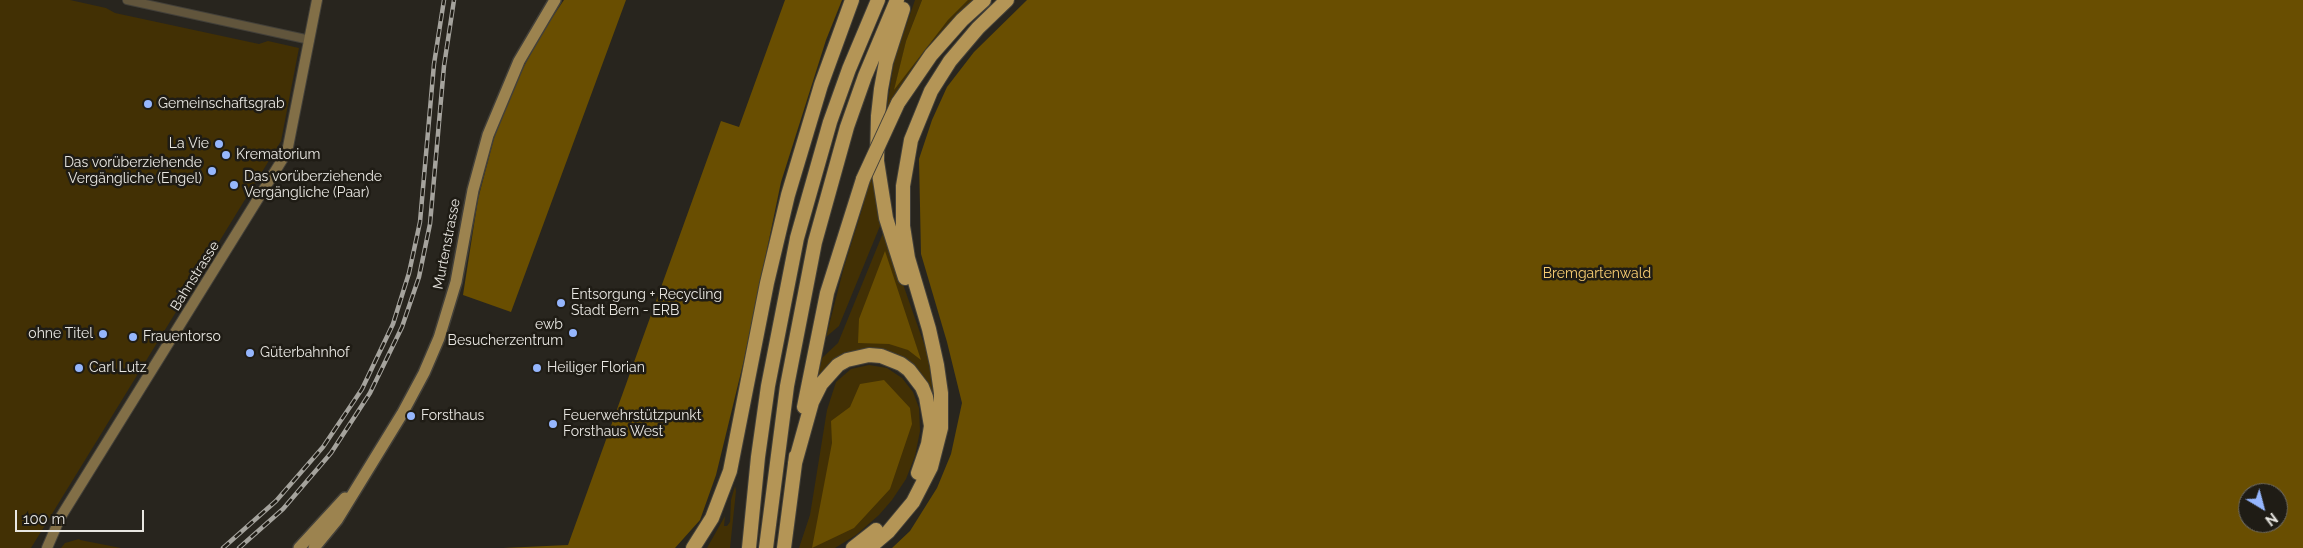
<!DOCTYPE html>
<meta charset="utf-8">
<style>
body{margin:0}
#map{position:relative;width:2303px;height:548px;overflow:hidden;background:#28251e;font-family:Raleway,sans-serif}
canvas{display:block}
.north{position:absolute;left:2238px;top:483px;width:50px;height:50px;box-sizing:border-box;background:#1f1c15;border:1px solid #706d67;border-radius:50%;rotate:143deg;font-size:14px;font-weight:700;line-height:20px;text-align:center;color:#e9e7e2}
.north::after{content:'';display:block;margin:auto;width:18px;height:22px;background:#95b6fd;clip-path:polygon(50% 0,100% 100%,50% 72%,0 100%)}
.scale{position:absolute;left:15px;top:510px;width:129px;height:22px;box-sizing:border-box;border:2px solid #e9e7e2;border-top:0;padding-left:6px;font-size:15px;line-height:18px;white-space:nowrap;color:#e9e7e2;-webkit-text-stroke:4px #1f1c15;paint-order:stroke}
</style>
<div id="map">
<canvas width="2303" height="548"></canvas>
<div class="north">N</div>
<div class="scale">100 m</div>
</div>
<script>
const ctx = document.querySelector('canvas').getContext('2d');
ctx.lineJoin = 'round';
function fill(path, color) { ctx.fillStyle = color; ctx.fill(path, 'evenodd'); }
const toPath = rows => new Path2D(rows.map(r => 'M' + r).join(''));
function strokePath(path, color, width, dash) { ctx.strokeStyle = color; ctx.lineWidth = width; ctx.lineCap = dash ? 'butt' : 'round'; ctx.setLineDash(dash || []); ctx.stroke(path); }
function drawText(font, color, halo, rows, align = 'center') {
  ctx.font = font + ' Raleway,sans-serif'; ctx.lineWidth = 5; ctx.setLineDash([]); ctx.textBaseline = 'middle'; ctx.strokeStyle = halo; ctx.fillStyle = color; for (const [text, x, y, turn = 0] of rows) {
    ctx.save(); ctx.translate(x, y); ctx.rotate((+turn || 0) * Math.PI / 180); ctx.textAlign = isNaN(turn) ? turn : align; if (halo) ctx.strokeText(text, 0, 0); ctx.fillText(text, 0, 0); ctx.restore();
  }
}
fill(toPath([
 [0,0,70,0,106,8,115,13,259,44,268,41,299,48,281,141,31,548,0,548],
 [915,0,922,0,906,41,895,88,948,20,968,0,976,0,886,114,894,61],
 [874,165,882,221,839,326,826,337,844,267,864,203,865,189],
 [883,233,885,233,930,361,935,389,937,416,931,398,884,353,818,376,822,358,838,343],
 [869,365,887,368,902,378,913,392,919,408,920,431,915,456,906,479,892,500,879,515,856,535,835,548,799,548,810,515,827,410,836,382,851,369],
 [735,486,736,491,730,548,707,548,725,516,724,526,727,526,730,522,731,500],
 [79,539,80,540,121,548,61,548,65,543]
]), '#423004');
fill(toPath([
 [564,0,626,0,511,312,463,295,478,199,494,138,516,81,543,31],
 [785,0,842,0,826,40,781,182,744,360,716,475,700,520,675,548,503,548,568,545,721,121,739,127],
 [922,0,968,0,948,20,894,90,906,41],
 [1027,0,2303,0,2303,548,892,548,910,531,937,488,951,454,962,403,947,342,921,254,919,159,932,120,947,87,974,52],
 [2248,493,2278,493,2278,523,2248,523],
 [885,251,921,360,908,350,889,344,858,343,859,319],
 [884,380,910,408,912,424,890,489,854,528,812,548,832,443,831,421,850,407,860,384]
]), '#694e01');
const street = toPath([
 [127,0,310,40]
]);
const secondary = toPath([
 [47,548,60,518,287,152,317,0]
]);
const primary = toPath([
 [299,548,345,498],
 [314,548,337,520,402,414,424,373,439,338,456,282,473,190,488,135,519,61,555,0]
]);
const highway = toPath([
 [903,9,886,62,881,89,878,116,877,161,886,218,905,278],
 [898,103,931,55,962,20,984,0],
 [804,407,827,293,863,179],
 [795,463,812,402,821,384,838,365,847,360,869,355,881,356,901,364,909,370,922,387,926,397,931,426,928,444,918,473],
 [693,548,712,518,730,471,767,283,788,195,821,85,852,0],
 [749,548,758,457,768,386,797,238,830,122,849,69,878,0],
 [766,548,787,386,815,242,847,127,865,76,897,0],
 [784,548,796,456],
 [853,548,876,530],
 [869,548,888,532,913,502,931,467,941,428,941,393,937,365,929,329,908,258,903,226,903,186,911,140,931,91,950,61,978,28,1007,0]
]);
strokePath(street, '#434039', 10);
strokePath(secondary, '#434039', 12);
strokePath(primary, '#434039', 14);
strokePath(highway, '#434039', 16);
strokePath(street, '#61553c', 8);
strokePath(secondary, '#826f47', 10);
strokePath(primary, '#9c834f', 11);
strokePath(highway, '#b49556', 14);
const rail = toPath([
 [223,548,276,501,323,447,362,389,393,324,409,273,420,222,434,64,444,0],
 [239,548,283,509,331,453,370,393,402,327,419,277,430,224,444,66,454,0]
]);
strokePath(rail, '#a5a39d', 4.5);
strokePath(rail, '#1f1c15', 2.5, [8]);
const highwayBridge = toPath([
 [863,179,898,103]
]);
strokePath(highwayBridge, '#434039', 16, []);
strokePath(highwayBridge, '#b49556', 14);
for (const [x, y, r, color] of [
 [148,104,5,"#95b6fd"],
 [219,144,5,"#95b6fd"],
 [226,155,5,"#95b6fd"],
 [212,171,5,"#95b6fd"],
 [234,185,5,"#95b6fd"],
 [561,303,5,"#95b6fd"],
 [573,333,5,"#95b6fd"],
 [103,334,5,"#95b6fd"],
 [133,337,5,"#95b6fd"],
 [250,353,5,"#95b6fd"],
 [79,368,5,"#95b6fd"],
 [537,368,5,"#95b6fd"],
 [411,416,5,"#95b6fd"],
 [553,424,5,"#95b6fd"]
]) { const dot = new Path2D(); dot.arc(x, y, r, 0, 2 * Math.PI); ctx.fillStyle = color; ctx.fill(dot); strokePath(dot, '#1f1c15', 2); }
drawText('14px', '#e9e7e2', '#1f1c15', [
 ["Gemeinschaftsgrab",158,104],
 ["La Vie",209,144,"right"],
 ["Krematorium",236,155],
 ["Das vorüberziehende",202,163,"right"],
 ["Vergängliche (Engel)",202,179,"right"],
 ["Das vorüberziehende",244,177],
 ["Vergängliche (Paar)",244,193],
 ["Entsorgung + Recycling",571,295],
 ["Stadt Bern - ERB",571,311],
 ["ewb",563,325,"right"],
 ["Besucherzentrum",563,341,"right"],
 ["ohne Titel",93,334,"right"],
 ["Frauentorso",143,337],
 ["Güterbahnhof",260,353],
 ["Carl Lutz",89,368],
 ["Heiliger Florian",547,368],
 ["Forsthaus",421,416],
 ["Feuerwehrstützpunkt",563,416],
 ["Forsthaus West",563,432]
], 'left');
drawText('14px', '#e9e7e2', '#1f1c15', [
 ["Murtenstrasse",447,244,-79],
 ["Bahnstrasse",195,276,-58]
]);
drawText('14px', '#f9ce73', '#1f1c15', [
 ["Bremgartenwald",1597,274]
]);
</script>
